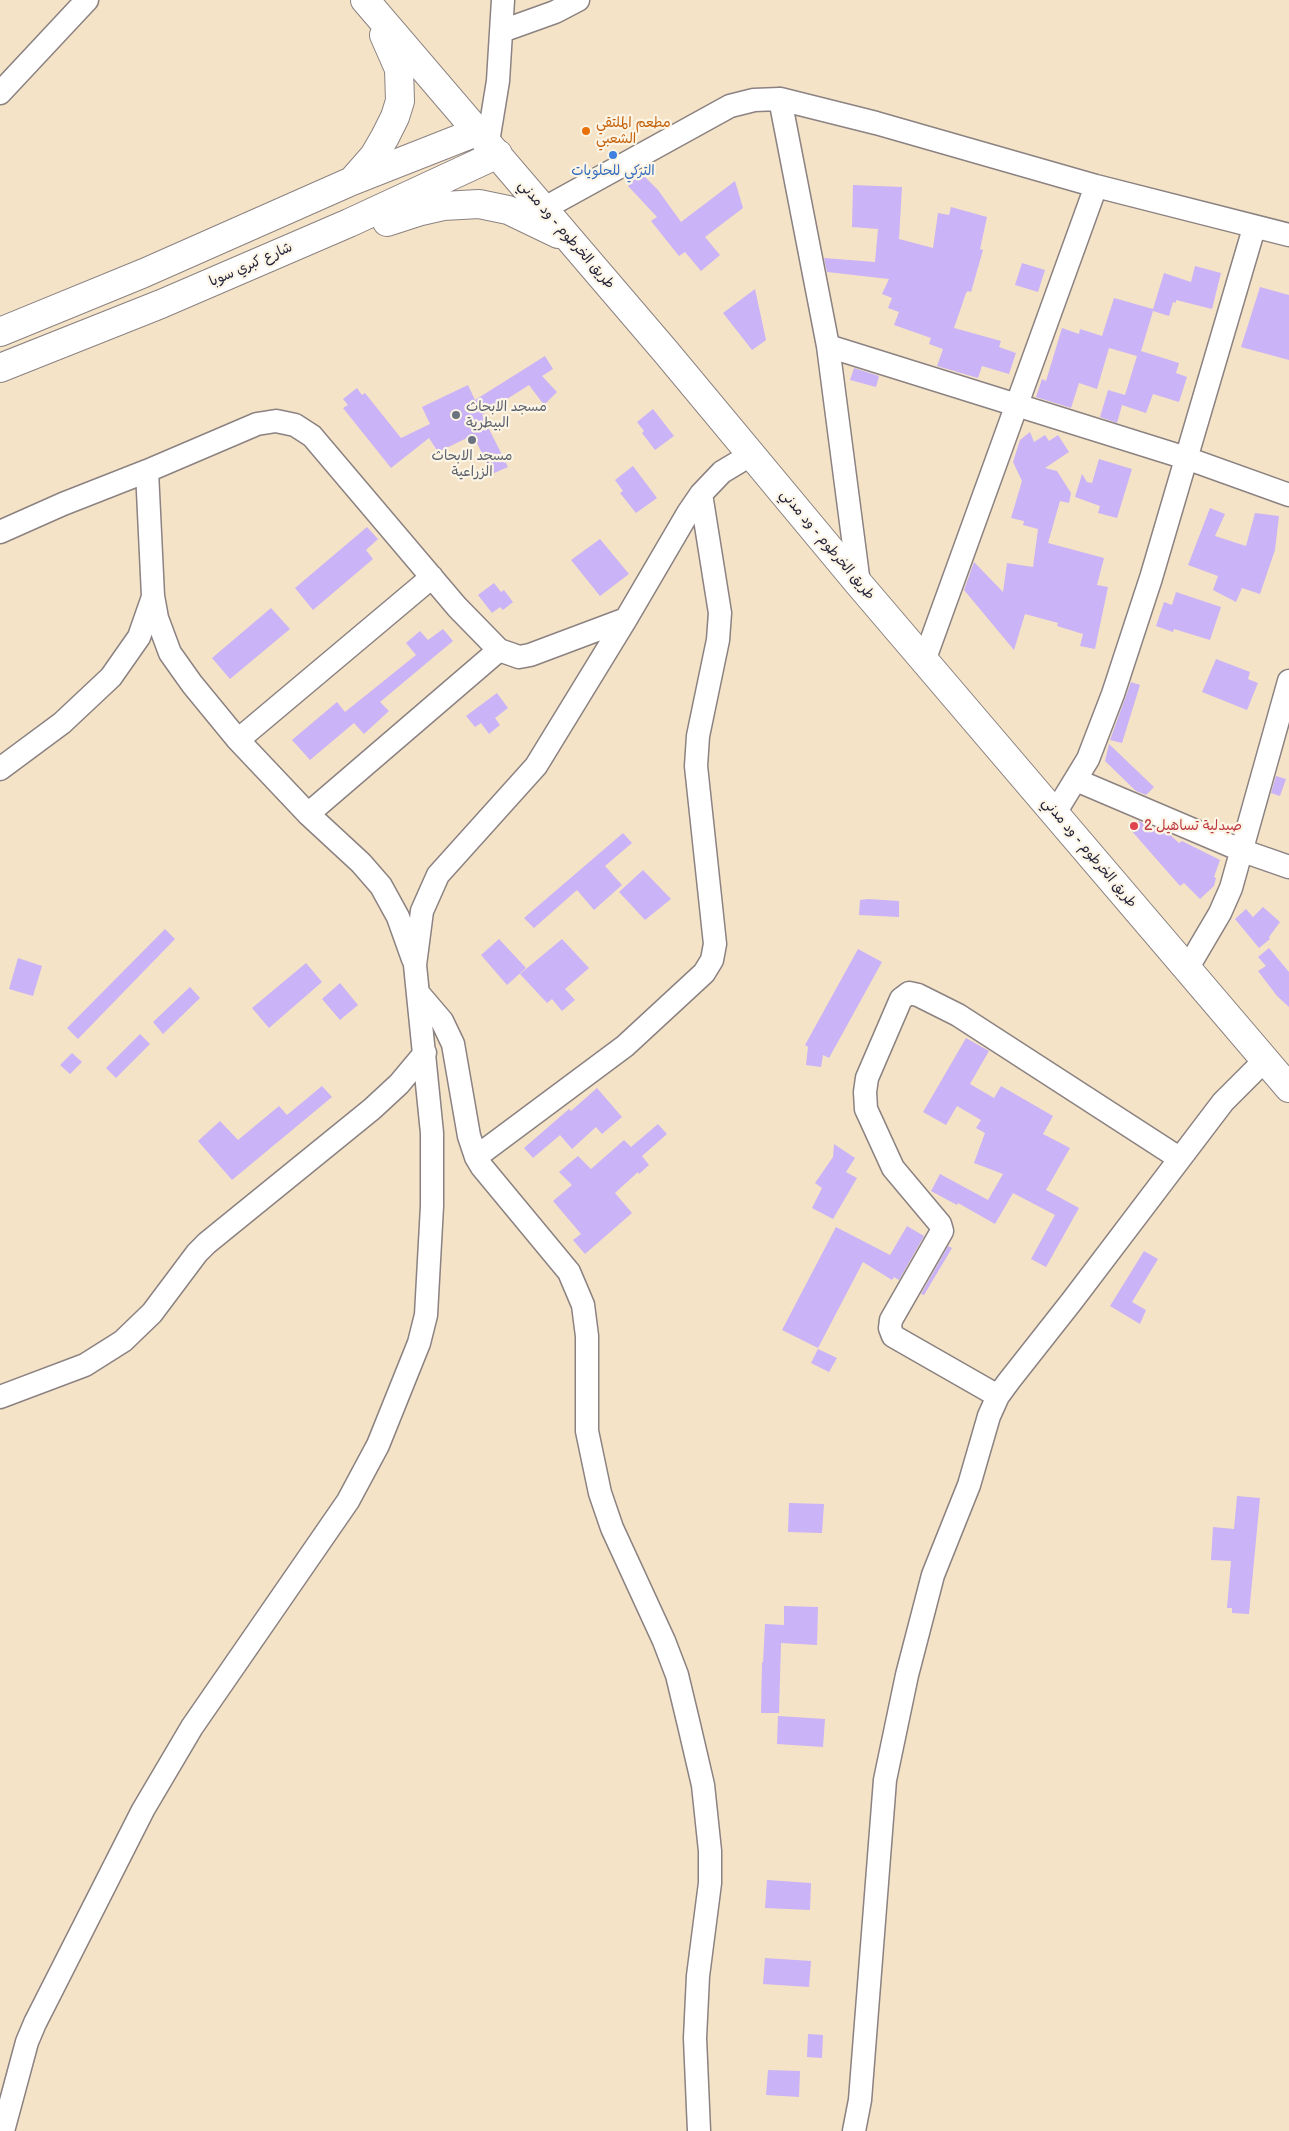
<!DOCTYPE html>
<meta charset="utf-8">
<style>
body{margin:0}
canvas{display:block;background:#f4e3c7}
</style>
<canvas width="1289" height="2131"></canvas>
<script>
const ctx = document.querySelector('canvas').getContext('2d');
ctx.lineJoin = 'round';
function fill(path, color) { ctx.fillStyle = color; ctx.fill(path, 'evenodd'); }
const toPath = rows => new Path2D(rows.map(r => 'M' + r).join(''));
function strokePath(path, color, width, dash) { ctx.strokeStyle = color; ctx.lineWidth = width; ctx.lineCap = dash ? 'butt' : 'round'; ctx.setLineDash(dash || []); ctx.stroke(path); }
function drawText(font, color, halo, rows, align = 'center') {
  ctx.font = font + ' "Balsamiq Sans","Playpen Sans Arabic",sans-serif'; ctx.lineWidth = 4.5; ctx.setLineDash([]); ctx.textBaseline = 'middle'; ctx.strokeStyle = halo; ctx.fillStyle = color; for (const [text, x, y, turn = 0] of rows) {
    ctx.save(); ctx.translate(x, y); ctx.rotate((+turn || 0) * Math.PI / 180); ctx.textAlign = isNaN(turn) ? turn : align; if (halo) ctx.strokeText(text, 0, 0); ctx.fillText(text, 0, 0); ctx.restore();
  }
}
fill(toPath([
 [641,173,658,190,681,222,735,181,743,208,705,237,720,255,701,271,685,252,679,256,651,221,657,217,628,186],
 [853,185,902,187,899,239,933,248,938,213,949,215,951,207,987,217,980,249,983,250,971,292,968,291,966,293,954,328,1001,341,999,347,1016,353,1009,374,982,366,978,378,937,366,943,349,929,344,931,338,894,325,899,312,888,308,892,298,882,294,889,279,827,272,824,258,875,262,878,229,852,227],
 [1022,263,1045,270,1038,292,1015,285],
 [1195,266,1221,273,1212,309,1176,300,1176,303,1173,302,1169,316,1153,311,1141,351,1179,363,1176,373,1187,377,1179,402,1153,394,1146,413,1122,405,1117,423,1100,417,1108,390,1125,395,1137,356,1109,348,1097,389,1079,383,1071,408,1036,397,1042,379,1046,381,1062,328,1079,334,1080,329,1102,336,1114,298,1153,309,1164,273,1191,282],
 [1260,287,1289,295,1289,360,1241,347],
 [755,289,766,340,752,350,723,313],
 [545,356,553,369,542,376,557,392,544,405,529,385,482,415,508,467,492,474,473,435,438,452,429,438,391,468,343,408,348,405,343,399,357,388,362,395,365,393,401,438,430,424,422,407,468,385,475,400],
 [854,368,879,376,876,387,850,380],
 [653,409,674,436,655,450,642,433,644,431,637,422],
 [1030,432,1034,442,1045,435,1049,441,1058,435,1069,452,1045,468,1057,471,1071,493,1069,503,1060,501,1048,543,1104,558,1097,585,1108,587,1095,649,1080,646,1083,634,1057,626,1058,623,1025,614,1014,650,964,590,974,562,1003,592,1007,563,1033,567,1038,529,1023,525,1024,521,1011,518,1022,481,1013,462,1020,440],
 [1099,459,1132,469,1117,518,1098,513,1100,506,1075,497,1082,474,1087,482,1092,483],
 [633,466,657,498,636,513,620,493,623,491,615,480],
 [1210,508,1225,514,1215,536,1246,546,1255,513,1279,516,1275,550,1260,594,1242,588,1236,602,1213,590,1218,576,1188,565],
 [367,527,378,539,366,550,373,559,313,610,295,588],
 [600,539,629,574,600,596,571,560],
 [494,583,501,592,504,590,513,602,503,610,500,607,492,613,478,595],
 [1176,592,1221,607,1210,640,1174,629,1173,632,1156,626,1164,602,1172,605],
 [271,608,290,629,230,679,212,658],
 [443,629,453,641,380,702,389,711,364,734,354,723,310,760,292,740,337,702,345,712,416,655,406,643,420,631,428,640],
 [1216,659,1250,672,1248,679,1258,683,1247,710,1202,692],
 [1131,682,1140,685,1122,743,1110,740],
 [497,693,508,708,495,718,500,725,489,734,481,723,475,727,466,716],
 [1109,744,1154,787,1146,795,1136,791,1105,761],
 [1276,776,1286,779,1280,796,1271,793],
 [1139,821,1169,834,1179,843,1182,841,1220,860,1214,877,1216,878,1214,886,1200,899,1184,883,1180,886,1130,829],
 [623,833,632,843,605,866,622,885,594,910,577,890,534,928,524,918],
 [643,870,671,899,645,920,619,892],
 [868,899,899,901,899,917,859,915,860,900],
 [1263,907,1280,922,1269,937,1270,939,1259,948,1235,919,1246,909,1253,917],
 [165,929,175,939,78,1039,67,1028],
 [499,939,526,968,507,985,481,955],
 [562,939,589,968,565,989,575,1000,562,1011,552,999,547,1003,520,974],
 [1269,948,1289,972,1289,1007,1277,996,1258,971,1266,966,1258,957],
 [858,949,882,962,829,1058,823,1055,821,1067,806,1065,808,1047,805,1045],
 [18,958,42,966,33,996,9,989],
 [306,963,322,982,269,1028,252,1008],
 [340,983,358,1005,340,1020,322,999],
 [190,987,200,998,163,1034,153,1022],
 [140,1034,150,1044,116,1078,106,1068],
 [966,1038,989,1051,970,1084,994,1098,1001,1086,1053,1116,1043,1134,1070,1148,1046,1190,1079,1208,1046,1267,1031,1259,1055,1215,1013,1193,995,1224,958,1203,957,1205,931,1191,940,1174,988,1200,1003,1174,974,1163,985,1133,976,1128,981,1120,957,1106,946,1125,923,1112],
 [72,1053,82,1062,70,1074,60,1065],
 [322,1086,332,1097,232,1180,198,1141,220,1121,238,1140,279,1106,287,1115],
 [597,1088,622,1117,602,1134,596,1127,572,1149,560,1135,533,1158,524,1148,569,1109,571,1111],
 [658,1124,667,1134,642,1156,649,1165,639,1174,638,1172,615,1193,632,1213,585,1254,573,1240,581,1234,553,1201,572,1185,559,1172,578,1156,591,1169,624,1140,631,1147],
 [834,1144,855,1158,846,1172,857,1178,833,1219,812,1208,822,1188,815,1183,833,1157],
 [907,1226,924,1236,899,1280,894,1277,892,1280,863,1262,818,1348,782,1330,836,1227,890,1255],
 [948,1246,952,1248,924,1295,921,1294],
 [1144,1251,1158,1259,1132,1302,1146,1310,1140,1324,1110,1306],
 [818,1349,837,1358,829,1372,811,1363],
 [1237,1496,1260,1498,1249,1614,1232,1613,1232,1608,1227,1608,1231,1561,1211,1560,1213,1527,1234,1529],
 [789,1503,824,1504,822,1533,788,1532],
 [784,1606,818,1607,817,1645,781,1643,779,1713,761,1713,762,1662,763,1663,765,1624,784,1625],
 [778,1716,825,1719,823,1747,777,1744],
 [767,1880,811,1883,810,1910,765,1908],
 [765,1958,811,1961,809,1987,763,1984],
 [808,2034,823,2035,822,2058,807,2057],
 [768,2070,800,2071,799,2097,766,2095]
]), '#cab3f6');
const minor = toPath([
 [502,31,555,12,578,0],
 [0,93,87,0],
 [780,99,828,346,859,584],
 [488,142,498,81,503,0],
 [543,209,730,106,754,100,780,99,876,123,1096,186,1289,235],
 [828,346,1186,458,1289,495],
 [147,471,153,596,157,618,170,653,192,684,238,740,308,814,361,863,381,886,398,917,413,959],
 [0,532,63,504,147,471,257,424,276,421,295,425,312,436,457,607,499,650,519,657,530,655,626,619,688,513,701,494,722,472,752,454],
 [924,661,1096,186],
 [238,740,432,577],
 [0,769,62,723,111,677,139,637,153,597],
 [1076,780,1243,851,1289,867],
 [1055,813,1088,759,1113,694,1151,578,1254,228],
 [308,814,499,650],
 [1187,969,1220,913,1231,888,1289,681],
 [419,994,442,1021,453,1044,469,1136,476,1157,482,1167,569,1272,583,1305,587,1336,587,1431,600,1493,612,1528,664,1641,677,1675,689,1725,703,1785,710,1851,710,1883,698,1976,695,2038,699,2131],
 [476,1157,625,1046,704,973,712,960,715,944,696,766,698,736,718,640,720,613,701,494],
 [998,1396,893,1336,890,1328,891,1320,942,1231,940,1224,893,1168,866,1109,865,1092,867,1078,901,999,909,993,918,995,958,1015,1179,1158],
 [0,1397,85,1365,123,1341,152,1313,197,1253,207,1243,372,1109,399,1084,425,1053],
 [3,2131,27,2042,35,2023,143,1810,192,1727,348,1501,378,1445,419,1343,426,1315,432,1206,432,1133,415,965,422,911,438,875,536,766,626,619],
 [854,2131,860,2100,885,1780,907,1675,933,1575,969,1485,989,1416,998,1396,1009,1381,1072,1301,1223,1102,1265,1060]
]);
const highway = toPath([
 [365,0,666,352,859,584,1289,1088],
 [353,180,374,156,385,137,395,117,400,101,399,69,384,35],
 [387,222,421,211,443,206,479,204,508,210,558,234],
 [0,332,144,273,352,181,479,131],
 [0,368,161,304,349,223,498,154]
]);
strokePath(minor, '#8b8281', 25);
strokePath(highway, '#8b8281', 30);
strokePath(minor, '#fff', 22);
strokePath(highway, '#fff', 28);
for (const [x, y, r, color] of [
 [586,131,5,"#e8710a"],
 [613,155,5,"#3f7fe0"],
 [456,415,5,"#6b7280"],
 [472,440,5,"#6b7280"],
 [1134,826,5,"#e0444e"]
]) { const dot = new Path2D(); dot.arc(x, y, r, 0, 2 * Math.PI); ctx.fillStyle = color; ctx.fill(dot); strokePath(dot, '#fcf5e5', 2); }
drawText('14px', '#c56008', '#fcf5e5', [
 ["مطعم الملتقي",596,123],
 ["الشعبي",596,139]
], 'left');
drawText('14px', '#366cbe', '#fcf5e5', [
 ["التركي للحلويات",613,171]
]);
drawText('14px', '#22223b', '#fcf5e5', [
 ["طريق الخرطوم - ود مدني",566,235,49],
 ["شارع كبري سوبا",251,265,-24],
 ["طريق الخرطوم - ود مدني",827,545,50],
 ["طريق الخرطوم - ود مدني",1089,853,50]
]);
drawText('14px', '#5b616d', '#fcf5e5', [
 ["مسجد الابحاث",466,407],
 ["البيطرية",466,423],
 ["مسجد الابحاث",472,456,"center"],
 ["الزراعية",472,472,"center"]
], 'left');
drawText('14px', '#be3a42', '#fcf5e5', [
 ["صيدلية تساهيل 2",1144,826]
], 'left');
</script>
